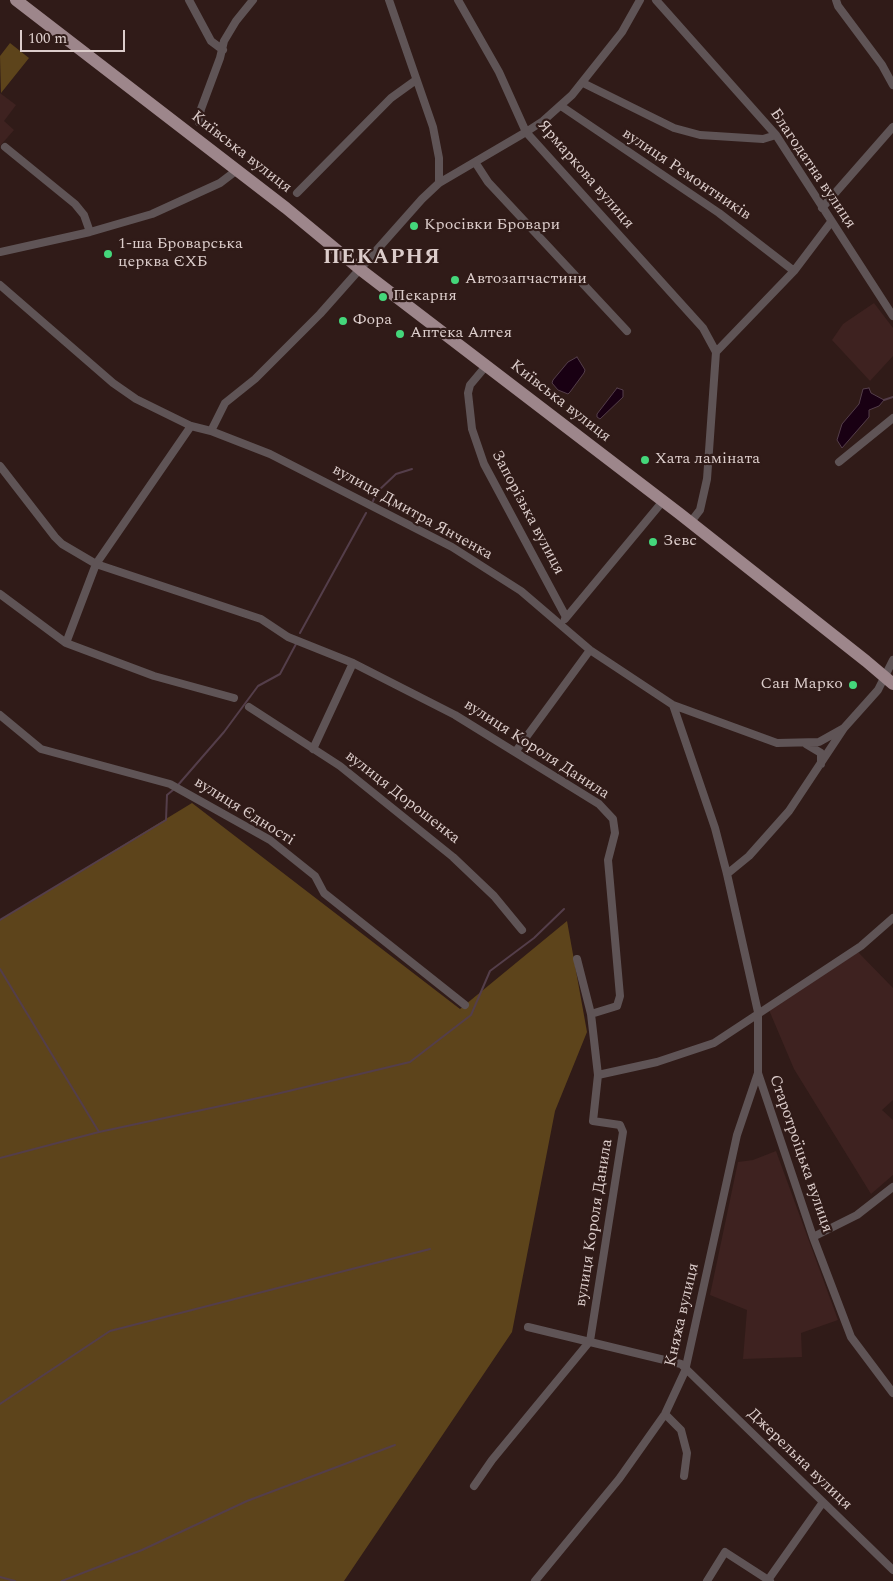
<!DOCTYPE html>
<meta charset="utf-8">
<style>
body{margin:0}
#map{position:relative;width:893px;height:1581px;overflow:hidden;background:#301b18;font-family:Spectral,serif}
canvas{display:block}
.scale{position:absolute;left:20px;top:30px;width:105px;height:22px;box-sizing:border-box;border:2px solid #dccdcb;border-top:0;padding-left:6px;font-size:15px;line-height:18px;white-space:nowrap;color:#dccdcb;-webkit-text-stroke:4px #301b18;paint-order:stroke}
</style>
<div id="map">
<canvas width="893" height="1581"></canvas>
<div class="scale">100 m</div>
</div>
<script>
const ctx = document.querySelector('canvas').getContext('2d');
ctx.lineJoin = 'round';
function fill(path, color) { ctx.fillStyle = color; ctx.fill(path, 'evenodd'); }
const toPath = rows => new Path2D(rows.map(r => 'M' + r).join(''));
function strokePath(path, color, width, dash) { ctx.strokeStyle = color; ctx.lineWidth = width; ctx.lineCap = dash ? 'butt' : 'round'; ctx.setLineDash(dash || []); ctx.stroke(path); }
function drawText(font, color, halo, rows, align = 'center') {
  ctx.font = font + ' Spectral,serif'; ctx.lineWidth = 4.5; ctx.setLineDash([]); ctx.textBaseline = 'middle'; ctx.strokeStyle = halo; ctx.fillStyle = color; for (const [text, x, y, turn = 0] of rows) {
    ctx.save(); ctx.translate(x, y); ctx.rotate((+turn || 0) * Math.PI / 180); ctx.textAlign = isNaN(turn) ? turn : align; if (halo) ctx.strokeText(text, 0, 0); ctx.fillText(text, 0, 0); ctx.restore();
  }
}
fill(toPath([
 [0,93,16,105,4,121,14,130,0,146],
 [874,303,893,328,893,356,870,381,832,340,843,324],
 [858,952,893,988,893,1100,882,1110,893,1120,893,1175,871,1194,794,1069,769,1010],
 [776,1151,838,1320,801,1333,802,1357,743,1359,747,1310,710,1295,738,1162,753,1160]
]), '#3e2220');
fill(toPath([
 [10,43,29,58,1,93,0,56],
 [192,803,460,1009,567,921,587,1032,555,1111,512,1332,344,1581,0,1581,0,920]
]), '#5d441b');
const water = toPath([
 [577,357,585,370,584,373,570,392,568,394,558,390,552,383,553,380,568,362,577,357],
 [617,388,623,390,623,397,600,419,597,417,597,414,617,388],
 [869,388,871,393,884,400,879,406,869,410,869,417,842,448,837,440,842,424,859,404,863,389,869,388]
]);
fill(water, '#190013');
strokePath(water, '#543e4a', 1);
strokePath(toPath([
 [884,400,893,397],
 [373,501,377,492,396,474,412,469],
 [300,633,366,513],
 [178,785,224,732,258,686,280,674,296,644],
 [0,920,166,820,167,795,173,790],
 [0,969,99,1132],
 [0,1158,99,1132,272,1095,410,1062,471,1015,490,971,534,938,564,909],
 [0,1404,110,1331,430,1249],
 [0,1577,15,1581],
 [62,1581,142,1550,247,1501,395,1445]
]), '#543e4a', 2);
strokePath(toPath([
 [189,0,211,41,223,50],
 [389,0,433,127,439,158,439,183],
 [458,0,499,72,526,132,703,328,716,352],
 [656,0,776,135,893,316],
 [836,0,838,6,882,65,893,85],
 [583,83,674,128,700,135,763,139,776,135],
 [561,106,719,213,794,271],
 [199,122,201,109,220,58,224,41,236,21,253,0],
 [5,147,75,204,84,215,90,232],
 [475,162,488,182,627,331],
 [297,193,391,98,416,80],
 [822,208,893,127],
 [0,252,90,232,152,214,220,183,237,170],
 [0,285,113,383,136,399,191,426,211,431,270,454,452,547,521,591,590,650,673,705,777,743,819,742,844,728],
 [486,366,470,385,468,393,472,429,484,464,566,617],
 [211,431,225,403,255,379,320,314,422,199,439,183,526,132,543,121,572,95,622,32,640,0],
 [839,462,893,418],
 [0,466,55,537,62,544,96,564,261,619,288,637,353,663,455,715,599,804,613,819,615,833,608,860,620,996,617,1006,591,1014],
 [690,523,700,510,707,479,716,352,794,271,831,222],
 [0,594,66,643,154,676,234,698],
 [565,619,663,501],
 [66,643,96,564,191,426],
 [673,705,715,828,727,874,758,1012,758,1073,813,1237,851,1337,893,1393],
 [249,707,340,766,453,857,494,896,522,930],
 [0,715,41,749,170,784,270,840,315,876,324,893,465,1005],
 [806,744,821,753,821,764],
 [313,749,353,663],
 [516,751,590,650],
 [727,874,749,856,789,811,844,728,878,690,893,660],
 [598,1075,657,1062,714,1043,861,946,893,918],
 [813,1237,857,1215,893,1187],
 [528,1327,681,1364,893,1570],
 [665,1414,681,1430,687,1453,684,1476],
 [474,1486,492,1460,590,1341,623,1132,620,1125,593,1121,598,1075,591,1014,577,959],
 [768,1580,823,1502],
 [535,1581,619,1479,665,1414,685,1371,737,1135,758,1073],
 [707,1581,725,1552,770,1581]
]), '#5f5456', 8);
strokePath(toPath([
 [16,0,286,208,361,270,680,514,866,661,893,684]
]), '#9d868b', 12);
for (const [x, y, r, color] of [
 [414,226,5,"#44d77b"],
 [108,254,5,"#44d77b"],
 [455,280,5,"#44d77b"],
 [383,297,5,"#44d77b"],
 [343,321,5,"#44d77b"],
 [400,334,5,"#44d77b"],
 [645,460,5,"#44d77b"],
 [653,542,5,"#44d77b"],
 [853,685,5,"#44d77b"]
]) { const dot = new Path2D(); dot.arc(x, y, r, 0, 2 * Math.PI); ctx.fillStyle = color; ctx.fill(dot); strokePath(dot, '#301b18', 2); }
drawText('16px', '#dccdcb', '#301b18', [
 ["Київська вулиця",241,153,38],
 ["Благодатна вулиця",812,169,56],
 ["Ярмаркова вулиця",585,175,49],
 ["вулиця Ремонтників",686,175,34],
 ["Київська вулиця",560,402,38],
 ["вулиця Дмитра Янченка",412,513,29],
 ["Запорізька вулиця",527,513,62],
 ["вулиця Короля Данила",536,750,33],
 ["вулиця Дорошенка",402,798,38],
 ["вулиця Єдності",244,812,32],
 ["Старотроїцька вулиця",800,1154,71],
 ["вулиця Короля Данила",595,1223,-81],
 ["Княжа вулиця",683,1315,-77],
 ["Джерельна вулиця",799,1460,44]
]);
drawText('16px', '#dccdcb', '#301b18', [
 ["Кросівки Бровари",424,226],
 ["1-ша Броварська",118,245],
 ["церква ЄХБ",118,263],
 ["Автозапчастини",465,280],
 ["Пекарня",393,297],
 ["Фора",353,321],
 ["Аптека Алтея",410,334],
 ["Хата ламіната",655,460],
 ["Зевс",663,542],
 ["Сан Марко",843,685,"right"]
], 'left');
ctx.letterSpacing = '1px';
drawText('bold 21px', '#dccdcb', '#301b18', [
 ["ПЕКАРНЯ",382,259]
]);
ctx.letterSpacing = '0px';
</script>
